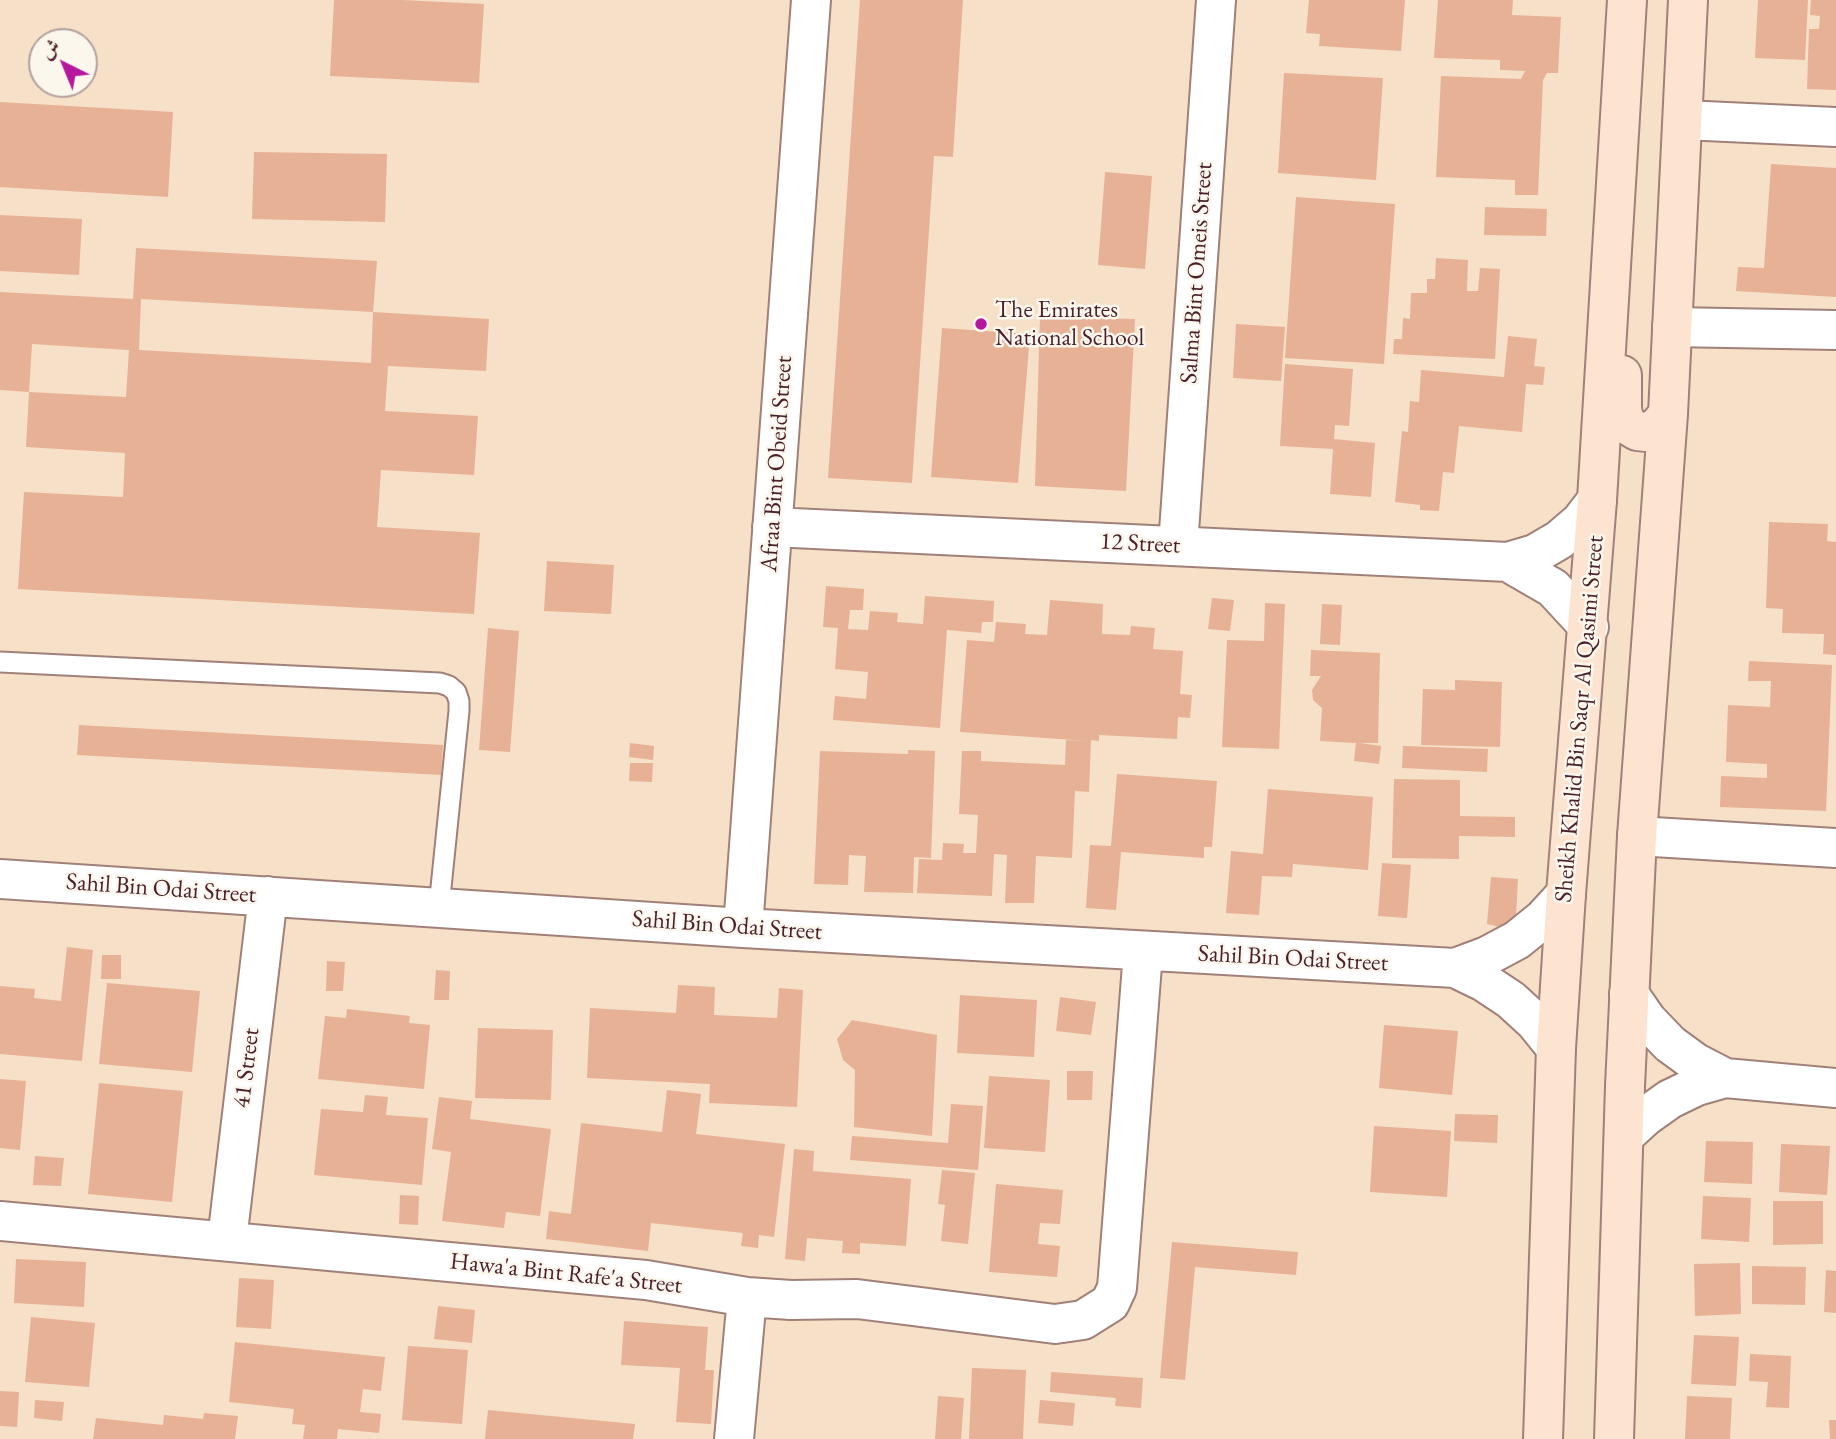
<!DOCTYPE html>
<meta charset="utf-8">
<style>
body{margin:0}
#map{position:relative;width:1836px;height:1439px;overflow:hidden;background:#f6e0c7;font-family:"EB Garamond",Amiri,serif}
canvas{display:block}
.north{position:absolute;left:28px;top:28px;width:70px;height:70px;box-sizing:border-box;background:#fbf7ec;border:2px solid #b4a19f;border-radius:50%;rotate:317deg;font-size:19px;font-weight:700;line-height:28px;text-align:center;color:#4a1f2b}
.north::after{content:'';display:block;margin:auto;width:24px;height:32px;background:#b5179e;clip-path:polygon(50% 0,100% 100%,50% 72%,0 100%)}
</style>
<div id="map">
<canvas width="1836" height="1439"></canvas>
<div class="north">ش</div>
</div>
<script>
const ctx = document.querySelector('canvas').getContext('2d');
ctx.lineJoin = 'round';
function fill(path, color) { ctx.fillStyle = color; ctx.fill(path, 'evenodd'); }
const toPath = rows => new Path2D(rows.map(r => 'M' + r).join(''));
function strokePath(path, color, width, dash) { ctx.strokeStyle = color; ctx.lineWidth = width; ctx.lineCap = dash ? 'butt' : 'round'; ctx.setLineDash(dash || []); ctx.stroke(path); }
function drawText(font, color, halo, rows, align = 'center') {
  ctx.font = font + ' "EB Garamond",serif'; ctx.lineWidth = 5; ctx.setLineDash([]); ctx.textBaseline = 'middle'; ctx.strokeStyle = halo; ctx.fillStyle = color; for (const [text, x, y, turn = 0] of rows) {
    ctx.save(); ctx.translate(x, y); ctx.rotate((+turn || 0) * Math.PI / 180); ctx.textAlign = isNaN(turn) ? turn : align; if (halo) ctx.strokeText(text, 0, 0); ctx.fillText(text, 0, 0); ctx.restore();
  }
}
fill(toPath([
 [334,0,402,0,484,4,479,83,330,76],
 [860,0,963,0,953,157,934,156,912,483,828,478],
 [1309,0,1405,0,1401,51,1319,46,1320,34,1306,33],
 [1438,0,1513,0,1512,15,1561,17,1558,73,1547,73,1543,80,1538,195,1515,195,1515,180,1436,177,1441,76,1521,79,1525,71,1500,70,1500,60,1434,58],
 [1758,0,1808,0,1805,60,1755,58],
 [1811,0,1836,0,1836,90,1807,89,1809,29,1819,29,1820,16,1810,15],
 [1284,73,1383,78,1376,180,1278,173],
 [0,102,173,112,168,197,0,187],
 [254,152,387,154,385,222,252,219],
 [1771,164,1836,168,1836,297,1736,291,1738,267,1764,268],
 [1105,172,1152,176,1145,269,1098,265],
 [1296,197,1395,204,1384,364,1285,358],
 [1485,207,1547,209,1546,236,1484,235],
 [0,215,82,219,79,275,0,271],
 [136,248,377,261,373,312,141,299,139,350,371,363,373,312,489,319,486,371,388,366,385,411,478,416,474,475,381,470,377,527,480,533,474,614,18,589,24,492,123,497,125,453,26,447,29,392,0,390,0,292,133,299],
 [32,344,129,350,126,397,29,392],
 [1436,258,1468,260,1467,291,1478,291,1480,268,1500,269,1495,359,1393,354,1394,339,1402,339,1403,318,1410,319,1411,293,1427,293,1427,279,1435,279],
 [1040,317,1135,319,1126,491,1035,486],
 [1236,324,1285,327,1281,381,1233,378],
 [942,328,1030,334,1018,483,931,477],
 [1508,336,1537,339,1534,366,1545,367,1543,385,1526,384,1522,432,1459,426,1454,473,1443,472,1439,511,1420,510,1420,505,1395,502,1402,431,1408,432,1410,401,1419,402,1421,370,1504,377],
 [1285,364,1353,369,1349,426,1335,425,1334,439,1375,443,1371,497,1330,494,1333,449,1280,446],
 [1769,522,1828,524,1827,541,1836,542,1836,655,1823,654,1824,634,1782,633,1783,609,1766,608],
 [547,561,614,565,611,614,544,611],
 [826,586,864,589,863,610,850,610,848,629,868,630,870,611,898,613,897,622,923,624,925,596,994,601,993,622,982,622,981,633,947,630,940,728,833,720,835,696,866,699,868,672,835,669,838,628,823,627],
 [1212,598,1234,600,1230,631,1208,629],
 [1050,600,1103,604,1102,634,1130,635,1131,626,1155,628,1153,649,1183,651,1180,694,1192,695,1190,718,1178,717,1177,739,1099,735,1099,741,1091,740,1089,792,1075,791,1072,858,1036,856,1034,903,1005,903,1007,855,994,854,992,896,917,893,919,859,942,860,943,843,964,844,963,853,976,853,978,815,959,814,962,751,981,751,981,761,1065,765,1066,740,1088,741,960,732,967,640,994,642,996,622,1026,624,1025,634,1047,635],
 [1265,603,1285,604,1279,749,1222,747,1227,640,1264,641],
 [1322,604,1342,605,1340,645,1320,644],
 [488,628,519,631,510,752,479,750],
 [1311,650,1380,653,1378,743,1360,743,1381,746,1379,764,1354,761,1356,743,1320,741,1322,708,1313,700,1312,690,1321,676,1310,676],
 [1749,661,1832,665,1826,811,1720,807,1721,776,1767,778,1767,764,1726,762,1728,705,1770,707,1771,681,1748,681],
 [1455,680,1502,682,1500,747,1421,745,1423,689,1455,690],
 [79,725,443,745,441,775,77,755],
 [630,743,654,746,653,760,629,757],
 [1403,746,1488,749,1487,772,1402,768],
 [908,750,935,751,931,858,914,857,913,893,864,892,866,856,849,855,848,885,814,884,820,751,908,754],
 [630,763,653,763,652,782,629,781],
 [1117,774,1217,781,1212,847,1204,847,1204,858,1121,852,1116,910,1086,908,1090,845,1111,846],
 [1394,779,1460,780,1460,816,1515,817,1515,837,1459,836,1459,859,1392,858],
 [1268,789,1373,797,1368,870,1293,864,1292,877,1262,876,1259,915,1226,913,1231,851,1263,854],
 [1382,863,1411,865,1407,918,1378,916],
 [1491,877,1518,879,1516,916,1504,928,1487,924],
 [67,947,93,950,82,1061,0,1054,0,986,35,989,34,998,61,1001],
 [102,955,121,955,121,979,101,979],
 [327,961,345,962,343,991,326,991],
 [436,970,450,971,449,1000,434,1000],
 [107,983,200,991,192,1072,99,1064],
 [678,985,715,987,714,1015,777,1018,779,988,803,990,797,1107,709,1103,710,1084,587,1078,590,1008,676,1013],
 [960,995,1037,1000,1034,1057,957,1053],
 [1060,997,1096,1002,1091,1035,1056,1031],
 [347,1009,410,1016,409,1023,430,1025,424,1089,318,1079,325,1016,346,1018],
 [852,1020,937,1035,932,1136,854,1127,855,1070,843,1060,837,1039],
 [1384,1025,1458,1031,1452,1095,1379,1088],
 [478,1028,553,1030,551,1100,475,1098],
 [1067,1071,1093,1071,1092,1100,1067,1100],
 [989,1076,1050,1080,1045,1152,984,1148],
 [0,1079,26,1081,20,1150,0,1148],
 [99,1083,183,1091,172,1202,88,1194],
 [667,1090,701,1094,696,1134,785,1144,774,1237,759,1235,758,1248,741,1246,743,1233,651,1223,648,1251,546,1239,549,1211,571,1214,581,1123,662,1132],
 [365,1095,388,1097,386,1115,428,1118,422,1185,314,1175,321,1109,363,1112],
 [439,1097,472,1101,470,1119,551,1129,540,1216,506,1212,504,1228,442,1221,451,1152,432,1149],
 [951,1104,983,1106,978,1170,850,1160,852,1136,948,1143],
 [1455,1114,1498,1115,1497,1143,1454,1141],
 [1374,1126,1451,1131,1447,1197,1370,1192],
 [1706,1141,1753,1142,1752,1184,1704,1182],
 [1781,1144,1830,1146,1827,1195,1779,1192],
 [794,1149,814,1151,813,1171,911,1179,906,1246,860,1243,860,1254,842,1253,843,1241,807,1238,805,1261,785,1259],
 [35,1156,64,1158,61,1186,33,1185],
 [942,1170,975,1173,968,1244,941,1241,945,1205,938,1204],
 [996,1184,1063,1190,1060,1224,1040,1223,1038,1244,1060,1246,1057,1277,989,1272],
 [400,1195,419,1196,418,1225,399,1224],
 [1703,1196,1751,1198,1749,1242,1701,1239],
 [1773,1201,1823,1201,1823,1244,1773,1245],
 [1172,1242,1298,1252,1296,1275,1195,1267,1185,1380,1160,1378],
 [16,1259,86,1262,84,1307,14,1303],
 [1740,1263,1741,1314,1695,1316,1694,1264],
 [1752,1266,1806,1267,1805,1305,1752,1304],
 [1826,1270,1836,1271,1836,1313,1824,1312],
 [239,1278,274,1280,271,1329,236,1327],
 [438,1306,475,1310,472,1343,434,1339],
 [31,1317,95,1323,89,1387,25,1382],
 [624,1321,708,1327,705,1370,714,1370,711,1424,676,1422,680,1368,621,1365],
 [1694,1335,1739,1337,1736,1386,1691,1384],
 [235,1342,385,1357,381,1391,363,1389,360,1412,381,1414,379,1433,338,1429,337,1439,303,1439,305,1425,292,1424,294,1409,229,1402],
 [408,1346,468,1350,462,1424,402,1420],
 [1750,1354,1791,1356,1789,1408,1766,1407,1768,1382,1749,1381],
 [972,1368,1026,1370,1023,1439,969,1439],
 [1051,1372,1143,1378,1141,1408,1115,1406,1116,1398,1050,1392],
 [0,1391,19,1392,17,1427,0,1426],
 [938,1396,964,1398,961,1439,935,1439],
 [1687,1396,1732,1398,1730,1439,1685,1439],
 [35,1400,64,1402,62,1421,34,1418],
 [1040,1400,1075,1403,1073,1426,1038,1423],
 [488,1410,635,1424,633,1439,485,1439],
 [204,1413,238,1416,235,1439,93,1439,96,1418,163,1425,164,1415,203,1419],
 [1829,1420,1836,1420,1836,1439,1830,1439]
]), '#e7b196');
const lane = toPath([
 [0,662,440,683,449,686,456,692,459,701,459,711,439,907]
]);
const street = toPath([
 [1683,120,1836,127],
 [1672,327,1836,330],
 [772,527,1508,562,1535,554,1559,540,1580,522,1597,500],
 [1178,546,1216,0],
 [1508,562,1553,588,1589,627],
 [1637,836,1836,848],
 [0,879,743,928,1455,968,1487,956,1517,940,1543,919,1566,894],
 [743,928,811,0],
 [1455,968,1484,982,1511,1000,1535,1022,1556,1048],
 [1629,994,1647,1020,1670,1044,1696,1063,1725,1078,1836,1088],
 [1624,1136,1646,1116,1670,1099,1697,1086,1725,1078],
 [0,1221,646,1280,747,1297,791,1300,857,1299,1055,1324,1083,1320,1110,1303,1117,1288,1143,952],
 [227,1240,268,896],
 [734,1439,747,1297]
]);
const secondary = toPath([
 [1622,375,1622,409,1624,419,1629,426,1637,431,1646,432,1656,429,1668,414],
 [1543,1439,1556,1048,1566,894,1597,500,1627,0],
 [1614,1439,1625,1086,1637,836,1668,414,1688,0]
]);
strokePath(lane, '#a08079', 23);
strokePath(street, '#a08079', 42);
strokePath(secondary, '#a08079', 42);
strokePath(lane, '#fff', 19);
strokePath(street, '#fff', 38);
strokePath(secondary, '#fde4d1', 38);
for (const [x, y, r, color] of [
 [981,324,7,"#b5179e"]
]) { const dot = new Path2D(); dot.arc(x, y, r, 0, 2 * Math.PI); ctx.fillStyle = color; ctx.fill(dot); strokePath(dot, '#fbf7ec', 2.5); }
drawText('24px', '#4a1f2b', '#fbf7ec', [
 ["Salma Bint Omeis Street",1197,273,-86],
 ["Afraa Bint Obeid Street",777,464,-86],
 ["12 Street",1140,544,3],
 ["Sheikh Khalid Bin Saqr Al Qasimi Street",1580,719,-85],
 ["Sahil Bin Odai Street",161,889,4],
 ["Sahil Bin Odai Street",727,926,4],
 ["Sahil Bin Odai Street",1293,959,3],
 ["41 Street",247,1068,-83],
 ["Hawa'a Bint Rafe'a Street",566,1274,6]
]);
drawText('24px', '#4a1f2b', '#fbf7ec', [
 ["The Emirates",995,310],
 ["National School",995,338]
], 'left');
</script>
